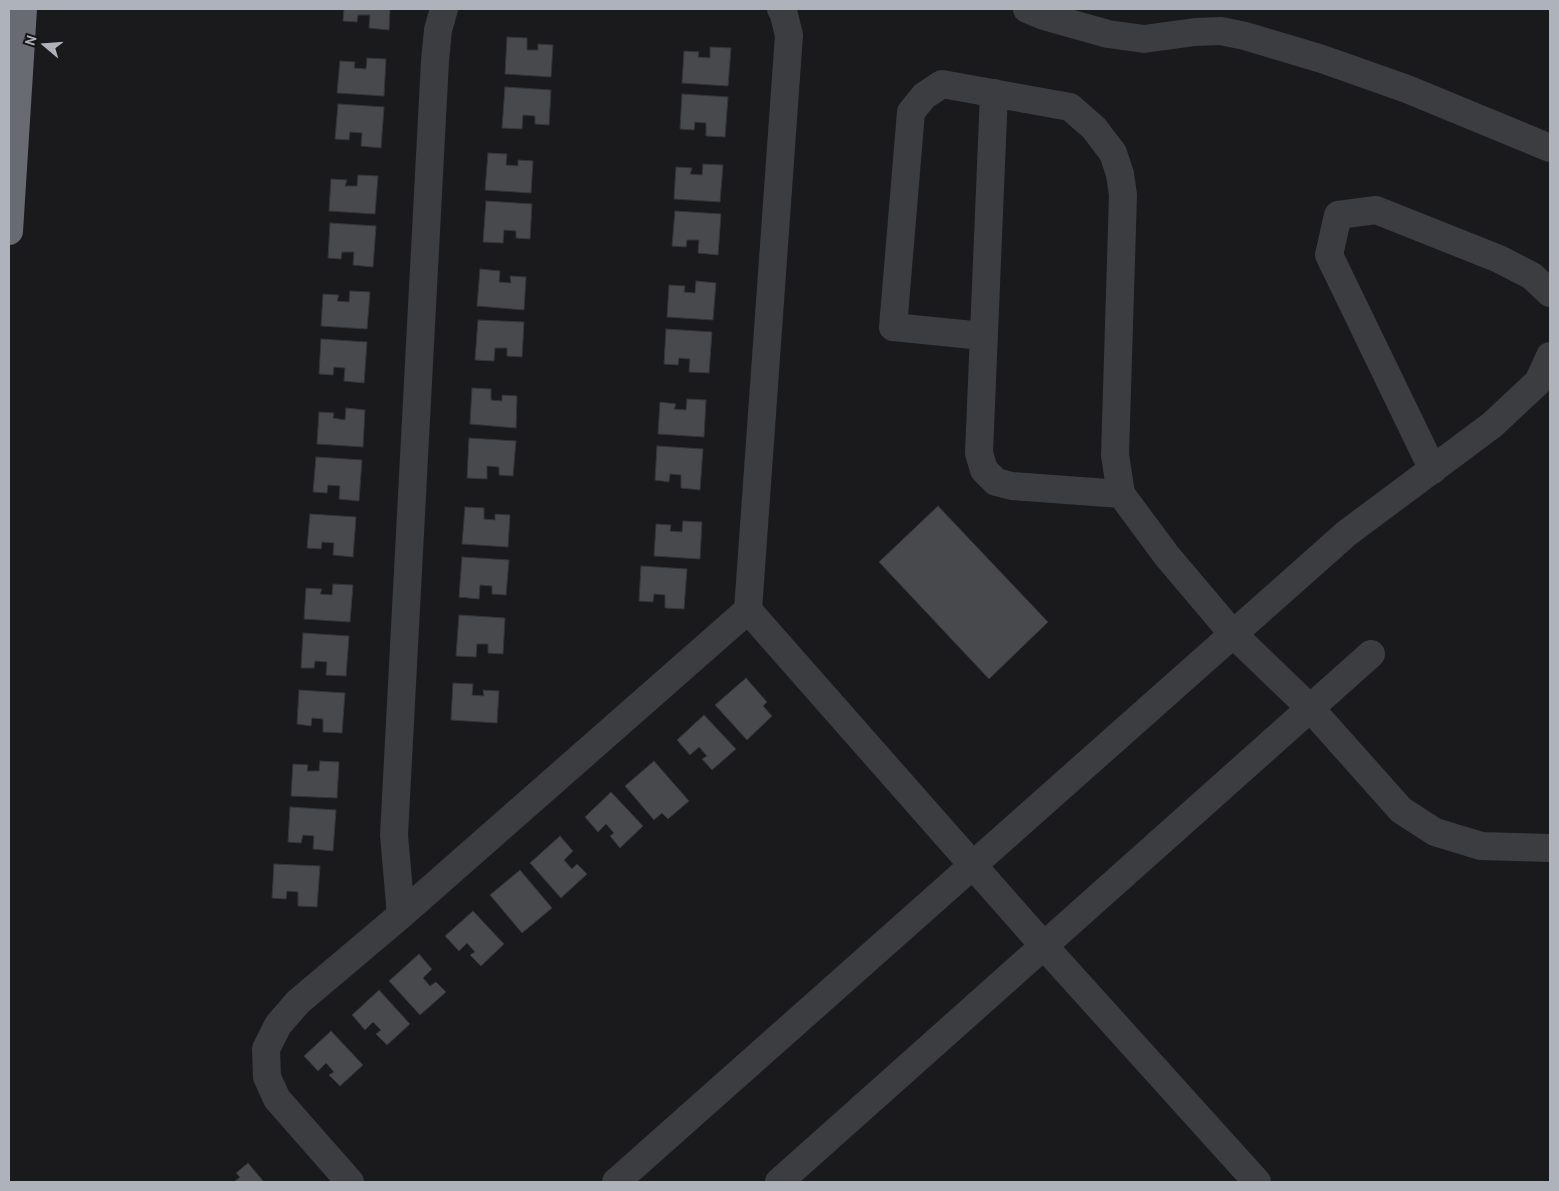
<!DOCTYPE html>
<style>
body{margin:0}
#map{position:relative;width:1559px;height:1191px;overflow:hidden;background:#1a1a1c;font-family:"PT Sans",sans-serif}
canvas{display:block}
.frame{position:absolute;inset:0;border:10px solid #aeb3bb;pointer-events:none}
.north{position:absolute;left:20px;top:20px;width:50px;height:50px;-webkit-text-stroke:4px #151517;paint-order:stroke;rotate:288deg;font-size:14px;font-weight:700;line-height:20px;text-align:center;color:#aeb3bb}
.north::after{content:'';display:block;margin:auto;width:18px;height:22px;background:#aeb3bb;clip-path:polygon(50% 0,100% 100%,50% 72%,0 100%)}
</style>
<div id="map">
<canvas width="1559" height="1191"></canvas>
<div class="frame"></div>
<div class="north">N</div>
</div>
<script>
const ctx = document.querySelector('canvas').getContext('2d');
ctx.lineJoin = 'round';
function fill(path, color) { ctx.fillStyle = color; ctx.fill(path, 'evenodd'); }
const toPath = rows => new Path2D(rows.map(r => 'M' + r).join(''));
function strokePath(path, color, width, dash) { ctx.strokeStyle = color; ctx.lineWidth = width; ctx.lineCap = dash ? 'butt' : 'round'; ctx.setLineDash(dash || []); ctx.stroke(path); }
const building = toPath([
 [344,9,390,9,389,30,369,28,370,15,358,15,357,22,343,21,344,9],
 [507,37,527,38,527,50,538,50,538,44,553,45,551,77,505,74,507,37],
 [710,47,731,48,728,86,682,83,684,51,699,52,698,57,710,58,710,47],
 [367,58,386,59,384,96,337,93,340,61,355,62,354,68,366,69,367,58],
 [505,87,551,90,549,125,535,124,535,116,523,115,522,129,502,128,505,87],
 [682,94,728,97,725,137,706,136,706,123,695,122,694,130,680,129,682,94],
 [338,104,384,107,381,148,361,146,362,133,350,132,349,140,335,139,338,104],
 [488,153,507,154,506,165,518,166,518,160,533,161,531,193,485,190,488,153],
 [703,164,723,165,720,202,674,199,676,167,692,168,690,174,702,175,703,164],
 [358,175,378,176,375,214,329,211,331,179,347,180,345,186,357,186,358,175],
 [486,201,532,204,530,239,516,238,516,231,504,230,503,243,483,242,486,201],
 [675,211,721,214,718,255,698,253,699,240,687,240,686,247,672,246,675,211],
 [330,223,376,226,373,267,353,265,354,252,342,252,341,259,328,258,330,223],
 [480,269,500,271,499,282,511,283,510,276,526,277,524,310,477,306,480,269],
 [696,281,716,283,713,320,667,317,669,285,685,286,684,292,695,293,696,281],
 [350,291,370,292,367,329,321,326,323,294,339,295,337,301,349,302,350,291],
 [478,320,524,322,522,357,507,356,507,348,495,348,494,361,475,360,478,320],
 [666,329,712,332,709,373,689,372,690,359,679,358,678,365,664,364,666,329],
 [321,339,367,342,364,383,344,381,345,368,334,367,333,375,319,374,321,339],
 [472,388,491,389,491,400,502,401,502,395,517,396,516,428,470,424,472,388],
 [687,399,706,400,704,437,658,434,660,402,676,404,674,409,686,410,687,399],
 [346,408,365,410,363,447,317,444,319,412,334,413,333,418,345,420,346,408],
 [469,438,516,441,513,476,499,475,499,467,487,466,487,479,467,478,469,438],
 [657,446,703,449,700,490,681,488,681,475,670,474,669,482,655,480,657,446],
 [316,457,362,460,359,501,339,499,340,486,328,485,327,493,313,492,316,457],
 [938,506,1048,622,989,679,879,562,938,506],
 [465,507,484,508,484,519,495,520,495,514,510,515,508,547,462,544,465,507],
 [310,514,356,517,353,557,333,555,334,543,322,542,321,549,307,548,310,514],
 [683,521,702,522,700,559,654,556,656,524,671,525,670,531,682,532,683,521],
 [462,557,509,560,506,595,492,594,492,586,480,585,479,599,459,597,462,557],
 [641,566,687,569,684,609,665,608,665,595,654,594,653,602,639,601,641,566],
 [333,584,353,585,350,622,304,619,306,588,322,589,320,594,332,595,333,584],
 [459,615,505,618,503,654,488,653,488,644,477,644,476,657,456,656,459,615],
 [303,633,349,636,346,676,326,675,327,662,315,661,314,668,301,668,303,633],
 [746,678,767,702,763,706,772,716,747,740,715,705,746,678],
 [453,683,473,684,472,695,484,696,483,690,499,691,497,723,451,720,453,683],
 [299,690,345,693,342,733,323,732,323,719,312,718,311,726,297,724,299,690],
 [704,715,736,749,712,770,702,759,707,756,699,747,690,755,677,740,704,715],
 [320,761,339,762,337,798,291,796,293,764,308,765,307,771,319,771,320,761],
 [654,761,689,801,668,819,662,813,654,820,625,786,654,761],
 [611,792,643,826,620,848,610,836,614,833,606,824,598,832,585,817,611,792],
 [290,807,336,810,333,851,313,849,314,836,303,835,301,843,288,842,290,807],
 [560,836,573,851,564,860,572,869,577,864,587,874,561,898,530,863,560,836],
 [274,864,320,866,317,907,298,906,298,892,287,891,286,899,272,898,274,864],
 [520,870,552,908,522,933,490,895,520,870],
 [473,911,504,944,481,966,470,955,475,952,467,943,459,951,445,936,473,911],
 [419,954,432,969,423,978,430,986,436,982,446,992,420,1015,389,981,419,954],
 [379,990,410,1024,387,1045,376,1034,381,1030,373,1022,365,1030,352,1015,379,990],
 [331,1031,363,1065,340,1086,329,1075,334,1072,326,1063,318,1071,304,1056,331,1031],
 [248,1163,264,1182,234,1182,240,1177,236,1173,248,1163]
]);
fill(building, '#47494c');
strokePath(building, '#343538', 1);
strokePath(toPath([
 [1027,9,1044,16,1108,34,1144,39,1195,32,1221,31,1245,36,1322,59,1407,89,1550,148],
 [994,93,979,453,984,470,996,482,1012,486,1121,494],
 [983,336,893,327,911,112,924,96,942,84,1070,107,1094,128,1113,153,1120,174,1123,195,1115,455,1121,494,1167,556,1233,634,1311,709,1401,810,1435,832,1481,846,1550,848],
 [1433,470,1329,255,1338,215,1376,210,1499,259,1532,276,1550,293],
 [748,610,1044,946,1257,1182],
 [401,915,394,835,435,61,438,30,444,9],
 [350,1182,277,1099,267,1077,266,1049,278,1025,298,1002,401,915,748,610,789,35,783,11,781,9],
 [616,1182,1347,533,1492,425,1538,382,1550,356],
 [779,1182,1371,654]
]), '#3b3d41', 28);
strokePath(toPath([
 [9,231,23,9]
]), '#686b72', 28);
</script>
